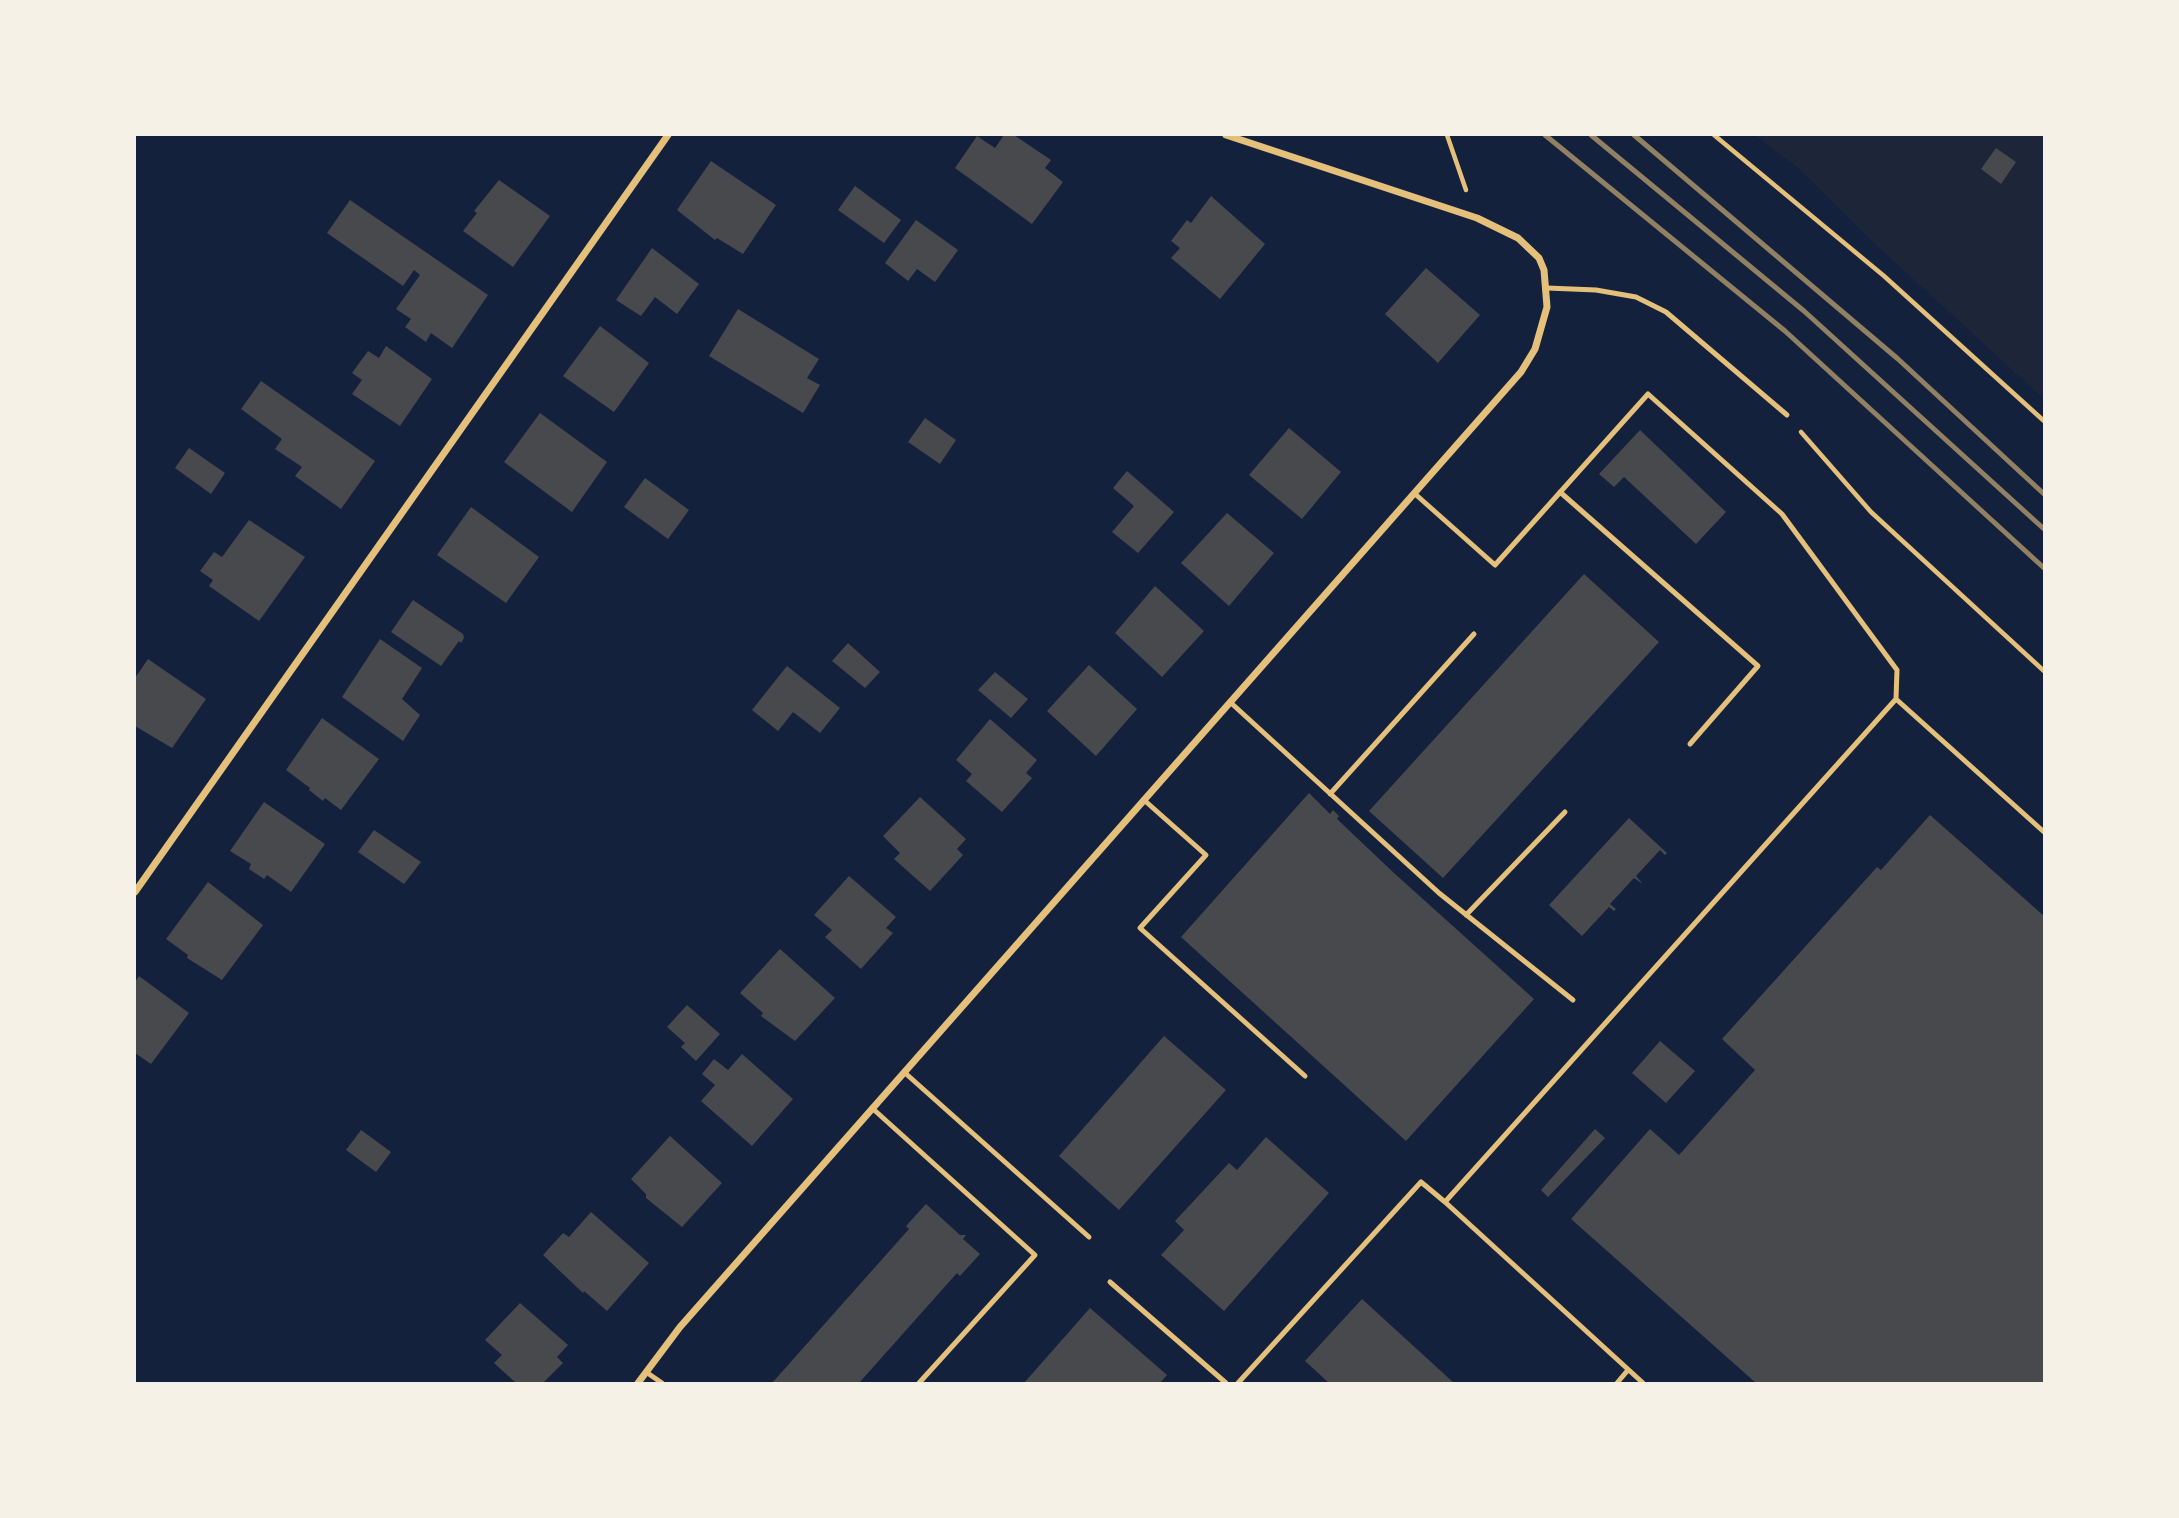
<!DOCTYPE html>
<style>
body{margin:0}
#map{position:relative;width:2179px;height:1518px;overflow:hidden;background:#14213d;font-family:Overpass,sans-serif}
canvas{display:block}
.frame{position:absolute;inset:0;border:136px solid #f6f1e7;pointer-events:none}
</style>
<div id="map">
<canvas width="2179" height="1518"></canvas>
<div class="frame"></div>
</div>
<script>
const ctx = document.querySelector('canvas').getContext('2d');
ctx.lineJoin = 'round';
function fill(path, color) { ctx.fillStyle = color; ctx.fill(path, 'evenodd'); }
const toPath = rows => new Path2D(rows.map(r => 'M' + r).join(''));
function strokePath(path, color, width, dash) { ctx.strokeStyle = color; ctx.lineWidth = width; ctx.lineCap = dash ? 'butt' : 'round'; ctx.setLineDash(dash || []); ctx.stroke(path); }
fill(toPath([
 [1755,135,2044,135,2044,399,1875,244,1798,168]
]), '#1d2539');
fill(toPath([
 [1004,135,1014,135,1051,160,1045,168,1063,182,1032,224,955,168,977,136,995,148],
 [1996,148,2016,162,2001,184,1981,169],
 [711,161,776,205,743,254,717,238,715,240,677,210],
 [499,180,550,216,513,267,463,231,477,213,474,211],
 [855,186,901,220,884,243,838,210],
 [1211,196,1265,244,1220,299,1171,258,1180,248,1171,241,1187,220,1191,223],
 [350,200,488,295,452,348,431,333,426,342,405,327,411,319,396,309,420,275,414,270,403,286,327,233],
 [916,220,958,250,935,282,917,269,908,281,885,263],
 [652,248,699,284,677,314,655,297,641,316,616,300],
 [1426,268,1480,315,1438,363,1385,314],
 [738,309,819,359,807,378,820,385,803,413,709,356],
 [600,326,649,363,614,412,563,376],
 [386,346,432,379,400,426,352,394,362,380,352,373,368,351,379,358],
 [261,381,375,461,341,509,295,476,302,467,275,449,282,439,241,409],
 [540,413,607,462,572,512,504,462],
 [925,418,956,440,940,464,908,442],
 [1289,428,1341,472,1302,519,1249,475],
 [1640,430,1726,512,1696,544,1624,477,1614,487,1599,474],
 [189,448,225,473,211,494,175,468],
 [1127,471,1174,512,1138,553,1112,532,1134,506,1113,488],
 [645,478,689,510,668,539,624,507],
 [471,507,539,557,506,603,437,555],
 [1227,513,1274,553,1229,606,1181,563],
 [249,520,305,557,259,621,209,586,213,580,200,571,214,552,222,557],
 [1584,574,1659,642,1443,878,1369,811],
 [1155,586,1204,631,1162,677,1115,633],
 [413,600,463,634,464,638,461,643,459,641,441,666,391,632],
 [380,639,422,668,402,699,420,715,403,741,342,697],
 [848,643,880,672,865,688,832,661],
 [148,659,206,699,172,748,135,726,135,678],
 [1089,665,1137,709,1096,756,1047,711],
 [787,666,840,708,820,733,793,712,778,731,752,710],
 [995,672,1028,699,1011,718,978,690],
 [322,718,379,759,341,810,325,798,323,801,309,790,310,788,286,770],
 [990,719,1037,760,1026,773,1032,778,1002,812,966,781,972,774,956,760],
 [1309,793,1330,814,1333,810,1339,816,1337,819,1394,873,1534,999,1406,1141,1181,937],
 [920,797,966,839,957,849,963,855,930,891,894,859,900,853,883,836],
 [264,802,325,844,291,892,267,875,264,879,249,869,251,864,230,851],
 [1930,815,2044,916,2044,1383,1756,1383,1571,1219,1650,1129,1679,1155,1755,1070,1722,1039,1877,867,1881,870],
 [1629,818,1667,853,1665,855,1660,850,1636,876,1643,884,1634,878,1610,904,1616,909,1614,911,1609,907,1582,936,1549,905],
 [374,830,421,862,404,884,358,852],
 [849,876,896,917,886,928,893,933,861,969,825,937,832,930,814,915],
 [208,882,263,925,222,980,187,958,188,955,166,939],
 [780,949,835,998,795,1041,761,1016,763,1013,740,993],
 [139,976,189,1013,151,1064,135,1053,135,982],
 [687,1005,720,1034,696,1061,681,1047,685,1043,667,1027],
 [1164,1036,1226,1090,1119,1210,1059,1156],
 [1660,1041,1695,1071,1666,1103,1632,1073],
 [742,1054,793,1099,752,1146,701,1101,715,1085,702,1074,714,1059,728,1070],
 [1595,1129,1605,1138,1548,1197,1541,1190],
 [361,1130,391,1152,376,1172,346,1150],
 [670,1136,722,1183,682,1227,646,1198,646,1194,631,1179],
 [1266,1137,1329,1193,1224,1311,1161,1255,1184,1230,1175,1221,1229,1163,1237,1170],
 [926,1204,960,1235,966,1235,963,1239,980,1254,960,1276,957,1273,859,1383,772,1383,909,1229,906,1226],
 [591,1212,649,1263,607,1311,584,1291,583,1293,543,1255,563,1233,569,1237],
 [1362,1299,1454,1383,1329,1383,1305,1361],
 [520,1303,568,1345,557,1357,563,1363,543,1383,516,1383,494,1363,502,1355,485,1340],
 [1090,1308,1167,1375,1160,1383,1024,1383]
]), '#48494c');
strokePath(toPath([
 [1447,135,1466,190],
 [1714,135,1884,276,2044,421],
 [1801,432,1871,512,2044,671]
]), '#e5c07b', 4.5);
strokePath(toPath([
 [1547,288,1596,290,1636,297,1666,312,1787,415],
 [1560,492,1758,666,1690,744],
 [1414,493,1495,565,1648,394,1782,514,1897,670,1896,699],
 [1230,702,1439,893,1573,1000],
 [1330,794,1474,634],
 [1144,800,1206,855,1140,928,1305,1076],
 [1466,915,1565,812],
 [904,1072,1089,1237],
 [872,1108,1035,1255,919,1383],
 [1110,1282,1226,1383],
 [646,1372,662,1383],
 [1238,1383,1421,1182,1445,1202],
 [1617,1383,1628,1370],
 [1643,1383,1445,1202,1896,699,2044,832]
]), '#e5c07b', 5);
strokePath(toPath([
 [135,892,668,135],
 [638,1383,680,1327,1521,372,1535,349,1547,307,1544,270,1539,258,1518,238,1477,218,1226,135]
]), '#e5c07b', 7);
strokePath(toPath([
 [1545,135,1785,331,2044,568],
 [1591,135,1804,311,2044,529],
 [1634,135,1898,359,2044,494]
]), '#918062', 5);
</script>
